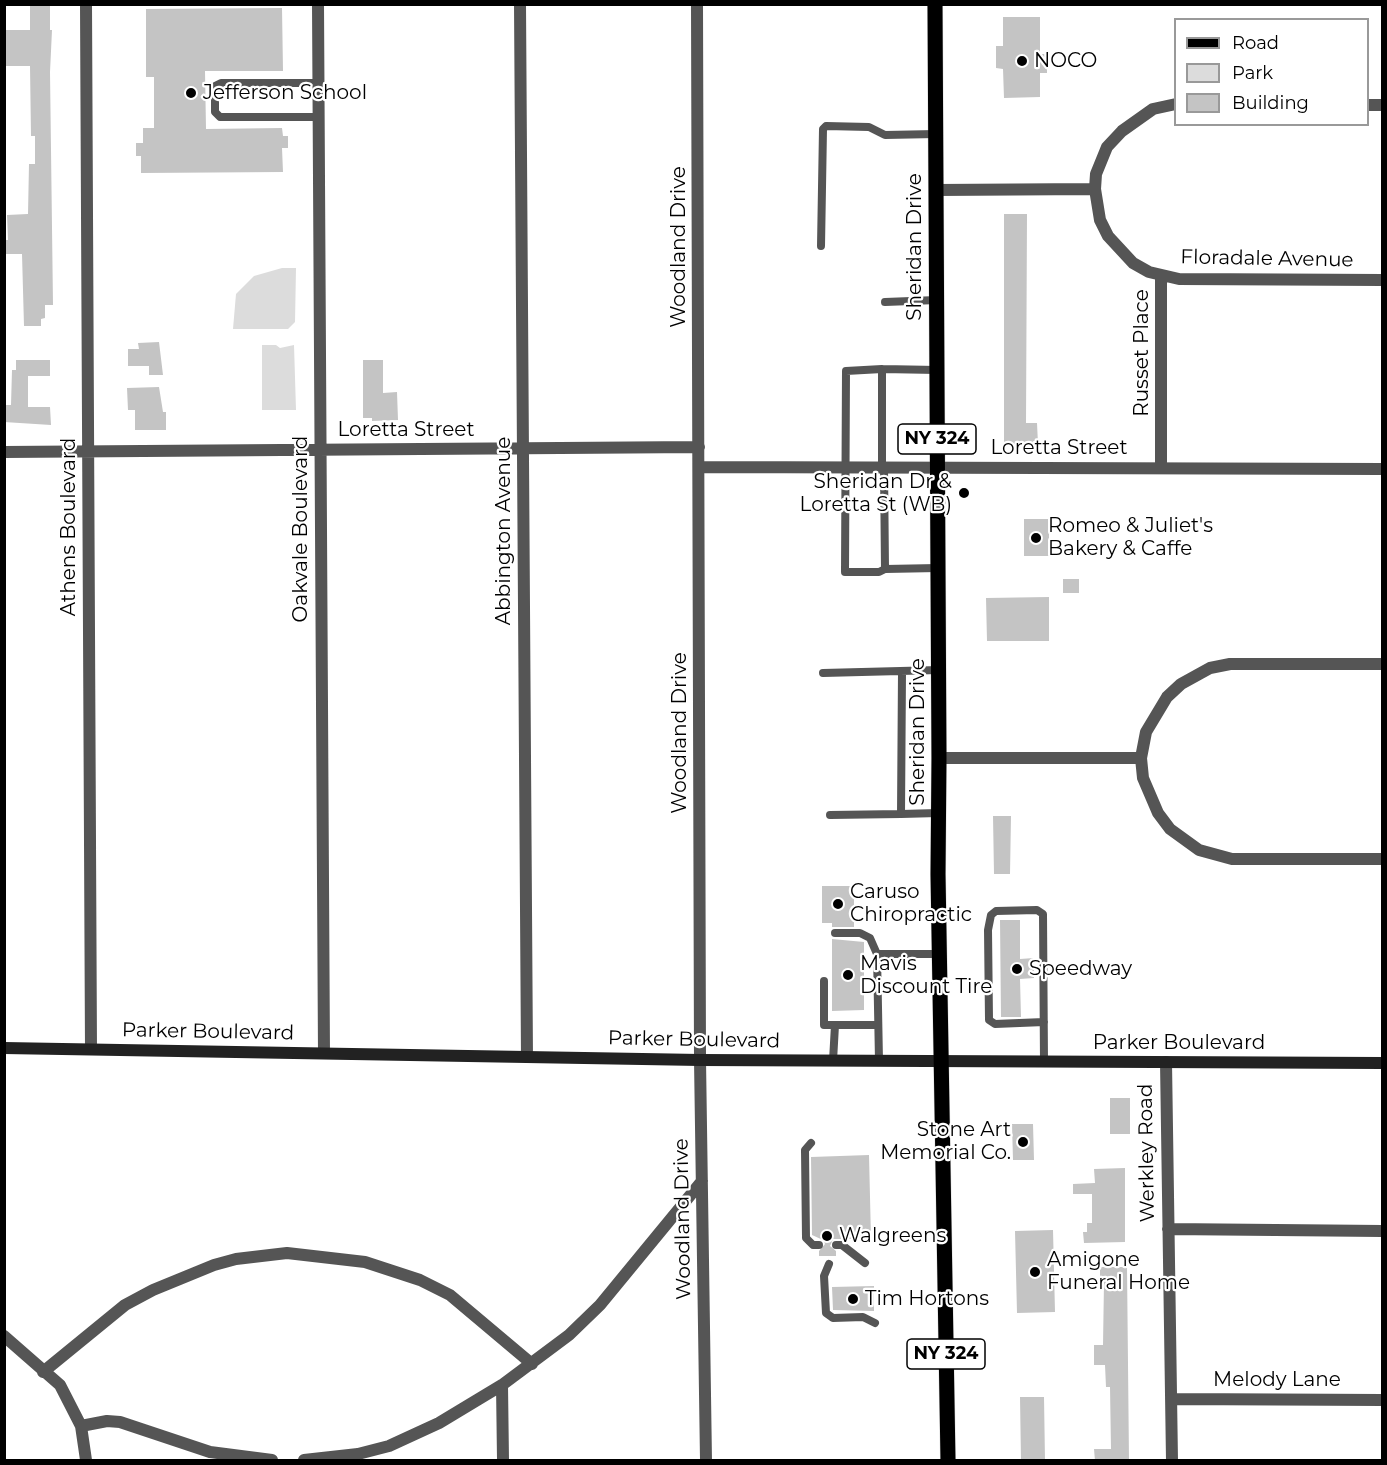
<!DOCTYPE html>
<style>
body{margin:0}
#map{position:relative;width:1387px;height:1465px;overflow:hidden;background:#fff;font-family:Montserrat,sans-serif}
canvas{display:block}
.frame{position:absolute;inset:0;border:6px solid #000;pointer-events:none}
.legend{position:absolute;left:1174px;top:18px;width:195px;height:108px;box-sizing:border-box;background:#fff;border:2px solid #999;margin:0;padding:8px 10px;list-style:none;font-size:18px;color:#000}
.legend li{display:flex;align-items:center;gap:12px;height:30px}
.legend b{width:30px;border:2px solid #999}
</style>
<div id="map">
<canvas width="1387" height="1465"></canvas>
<div class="frame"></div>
<ul class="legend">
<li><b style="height:8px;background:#000"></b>Road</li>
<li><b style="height:16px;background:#dcdcdc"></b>Park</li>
<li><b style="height:16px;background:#c4c4c4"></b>Building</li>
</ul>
</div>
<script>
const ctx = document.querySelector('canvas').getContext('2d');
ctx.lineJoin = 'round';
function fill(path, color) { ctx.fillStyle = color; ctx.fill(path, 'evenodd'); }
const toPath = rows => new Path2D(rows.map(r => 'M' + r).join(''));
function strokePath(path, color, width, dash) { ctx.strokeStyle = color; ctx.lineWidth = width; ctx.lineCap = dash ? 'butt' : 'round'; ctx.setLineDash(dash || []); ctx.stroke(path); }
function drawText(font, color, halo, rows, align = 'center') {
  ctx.font = font + ' Montserrat,sans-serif'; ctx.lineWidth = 4.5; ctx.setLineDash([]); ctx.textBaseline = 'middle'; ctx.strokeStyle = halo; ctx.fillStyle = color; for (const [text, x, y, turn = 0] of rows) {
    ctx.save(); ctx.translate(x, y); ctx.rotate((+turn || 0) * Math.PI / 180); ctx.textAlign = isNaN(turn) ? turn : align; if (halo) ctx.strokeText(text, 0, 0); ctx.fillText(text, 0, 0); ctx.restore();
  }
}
fill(toPath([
 [282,268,296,268,295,322,288,329,233,329,236,294,254,276],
 [262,345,276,345,280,348,294,345,296,410,262,410]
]), '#dcdcdc');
fill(toPath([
 [30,4,50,4,50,30,52,30,50,72,53,305,45,305,45,318,41,319,41,326,24,326,22,254,4,254,4,240,8,240,7,215,28,214,29,164,35,164,35,136,31,136,30,66,4,66,4,30,30,30],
 [282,8,283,71,205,71,206,129,282,128,283,136,288,136,288,148,282,148,283,172,141,173,141,156,136,156,136,143,143,143,143,128,154,128,154,77,146,77,146,9],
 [1003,17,1040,17,1040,54,1047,54,1047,73,1040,73,1040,97,1004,98,1003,69,996,68,996,46,1003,46],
 [1004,214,1027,214,1026,423,1037,423,1038,444,1004,444],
 [159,342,163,375,149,375,149,366,128,366,128,349,139,349,138,343],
 [16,360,50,360,50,376,28,376,28,407,50,407,51,425,4,422,4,405,11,405,12,370,16,370],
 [363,360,383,360,383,393,397,392,398,420,372,421,372,418,363,418],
 [159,387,163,412,166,412,166,430,135,430,135,410,128,410,127,388],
 [1024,519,1049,519,1049,556,1024,556],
 [1063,579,1079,579,1079,593,1063,593],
 [1049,597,1049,641,987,641,986,598],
 [993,816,1011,816,1010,874,994,874],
 [822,886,854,886,854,927,832,927,832,923,822,923],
 [1000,920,1020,920,1020,959,1034,958,1034,978,1020,979,1021,1017,1001,1017],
 [832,939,864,942,864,1010,832,1011],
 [1110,1098,1130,1098,1130,1134,1110,1134],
 [1012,1124,1033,1124,1034,1160,1013,1160],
 [869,1155,871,1239,833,1239,830,1246,836,1251,836,1256,819,1256,819,1251,825,1244,823,1240,812,1235,811,1157],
 [1125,1168,1125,1242,1084,1243,1083,1232,1087,1232,1087,1223,1092,1223,1092,1194,1073,1194,1073,1184,1095,1183,1094,1169],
 [1053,1230,1055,1312,1017,1313,1015,1231],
 [1100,1267,1127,1267,1129,1461,1095,1461,1094,1449,1111,1449,1110,1387,1106,1387,1105,1365,1094,1365,1094,1345,1103,1345,1104,1282,1100,1282],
 [874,1286,874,1311,833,1310,832,1287],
 [1020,1397,1044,1397,1045,1461,1021,1461]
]), '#c4c4c4');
const primary = toPath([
 [935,4,939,758,938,874,948,1460]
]);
strokePath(primary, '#dbdbdb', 16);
strokePath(toPath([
 [318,83,221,83,215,86,215,112,220,117,318,117],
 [821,246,823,129,826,126,869,127,885,135,936,134],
 [885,302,937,300],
 [882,369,846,371,845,572,879,572,885,569],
 [882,467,882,369,937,370],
 [884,467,885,569,938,568],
 [823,673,939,670],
 [901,814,938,813],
 [830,815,901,814,902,672],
 [835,933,860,933,870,938,877,954],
 [824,981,824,1025,835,1025],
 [1044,1022,995,1024,989,1020,988,930,991,915,996,911,1037,910,1043,914,1044,1062],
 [833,1061,835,1025,878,1025],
 [879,1061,877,954,939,954],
 [811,1143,805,1150,806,1238,813,1245,819,1245],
 [836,1245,842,1245,865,1263],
 [829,1264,824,1276,826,1313,833,1318,863,1317,875,1323]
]), '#555', 8);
strokePath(toPath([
 [86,4,91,1049],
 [318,4,324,1053],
 [520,4,527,1057],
 [697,4,700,1060,706,1460],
 [1176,104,1153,109,1122,131,1107,147,1096,174,1095,189,1100,220,1108,236,1133,263,1149,272,1179,279,1382,280],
 [1368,105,1382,105],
 [936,190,1095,189],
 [4,452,699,447],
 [699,467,1382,469],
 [1161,467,1161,276],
 [1382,664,1230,664,1210,668,1181,684,1167,697,1146,732,1141,758,1143,778,1158,813,1170,829,1199,850,1232,859,1382,859],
 [939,758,1141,758],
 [1166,1062,1172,1460],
 [1168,1229,1382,1231],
 [4,1336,60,1385,81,1426,86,1460],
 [43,1372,125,1305,153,1290,214,1265,236,1259,287,1253,365,1262,420,1280,450,1295,532,1364],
 [502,1385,503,1460],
 [1171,1399,1382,1400],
 [81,1426,107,1421,120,1422,210,1452,272,1460],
 [304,1460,358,1454,389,1446,439,1423,502,1385,569,1335,600,1305,702,1181]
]), '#555', 12);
strokePath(toPath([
 [4,1048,700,1060,1382,1063]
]), '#222', 12);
strokePath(primary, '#000', 15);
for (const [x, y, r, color] of [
 [1022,61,6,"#000"],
 [191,93,6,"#000"],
 [964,493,6,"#000"],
 [1036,538,6,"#000"],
 [838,904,6,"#000"],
 [1017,969,6,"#000"],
 [848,975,6,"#000"],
 [1023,1142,6,"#000"],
 [827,1236,6,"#000"],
 [1035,1272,6,"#000"],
 [853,1299,6,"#000"]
]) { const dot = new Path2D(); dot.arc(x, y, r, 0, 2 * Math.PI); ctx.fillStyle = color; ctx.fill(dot); strokePath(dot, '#fff', 2); }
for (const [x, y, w] of [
 [937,439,78],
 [946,1354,78]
]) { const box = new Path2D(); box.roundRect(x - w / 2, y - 15, w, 30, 4.5); ctx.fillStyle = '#fff'; ctx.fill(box); strokePath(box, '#000', 1.5); }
drawText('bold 18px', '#000', null, [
 ["NY 324",937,439],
 ["NY 324",946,1354]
]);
drawText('20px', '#000', '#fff', [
 ["NOCO",1034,61],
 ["Jefferson School",203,93],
 ["Sheridan Dr &",952,482,"right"],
 ["Loretta St (WB)",952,505,"right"],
 ["Romeo & Juliet's",1048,526],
 ["Bakery & Caffe",1048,549],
 ["Caruso",850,892],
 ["Chiropractic",850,915],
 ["Mavis",860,964],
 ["Discount Tire",860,987],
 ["Speedway",1029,969],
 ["Stone Art",1011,1130,"right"],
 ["Memorial Co.",1011,1153,"right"],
 ["Walgreens",839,1236],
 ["Amigone",1047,1260],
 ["Funeral Home",1047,1283],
 ["Tim Hortons",865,1299]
], 'left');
drawText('20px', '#000', '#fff', [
 ["Woodland Drive",679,247,-90],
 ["Sheridan Drive",915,247,-90],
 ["Floradale Avenue",1267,259,1],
 ["Russet Place",1142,353,-90],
 ["Loretta Street",406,430],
 ["Loretta Street",1059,448],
 ["Athens Boulevard",69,527,-90],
 ["Oakvale Boulevard",301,529,-90],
 ["Abbington Avenue",504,531,-90],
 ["Sheridan Drive",918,732,-90],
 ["Woodland Drive",680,733,-90],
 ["Parker Boulevard",208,1032,1],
 ["Parker Boulevard",694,1040,1],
 ["Parker Boulevard",1179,1043],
 ["Werkley Road",1147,1153,-91],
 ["Woodland Drive",683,1219,-91],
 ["Melody Lane",1277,1380]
]);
</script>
